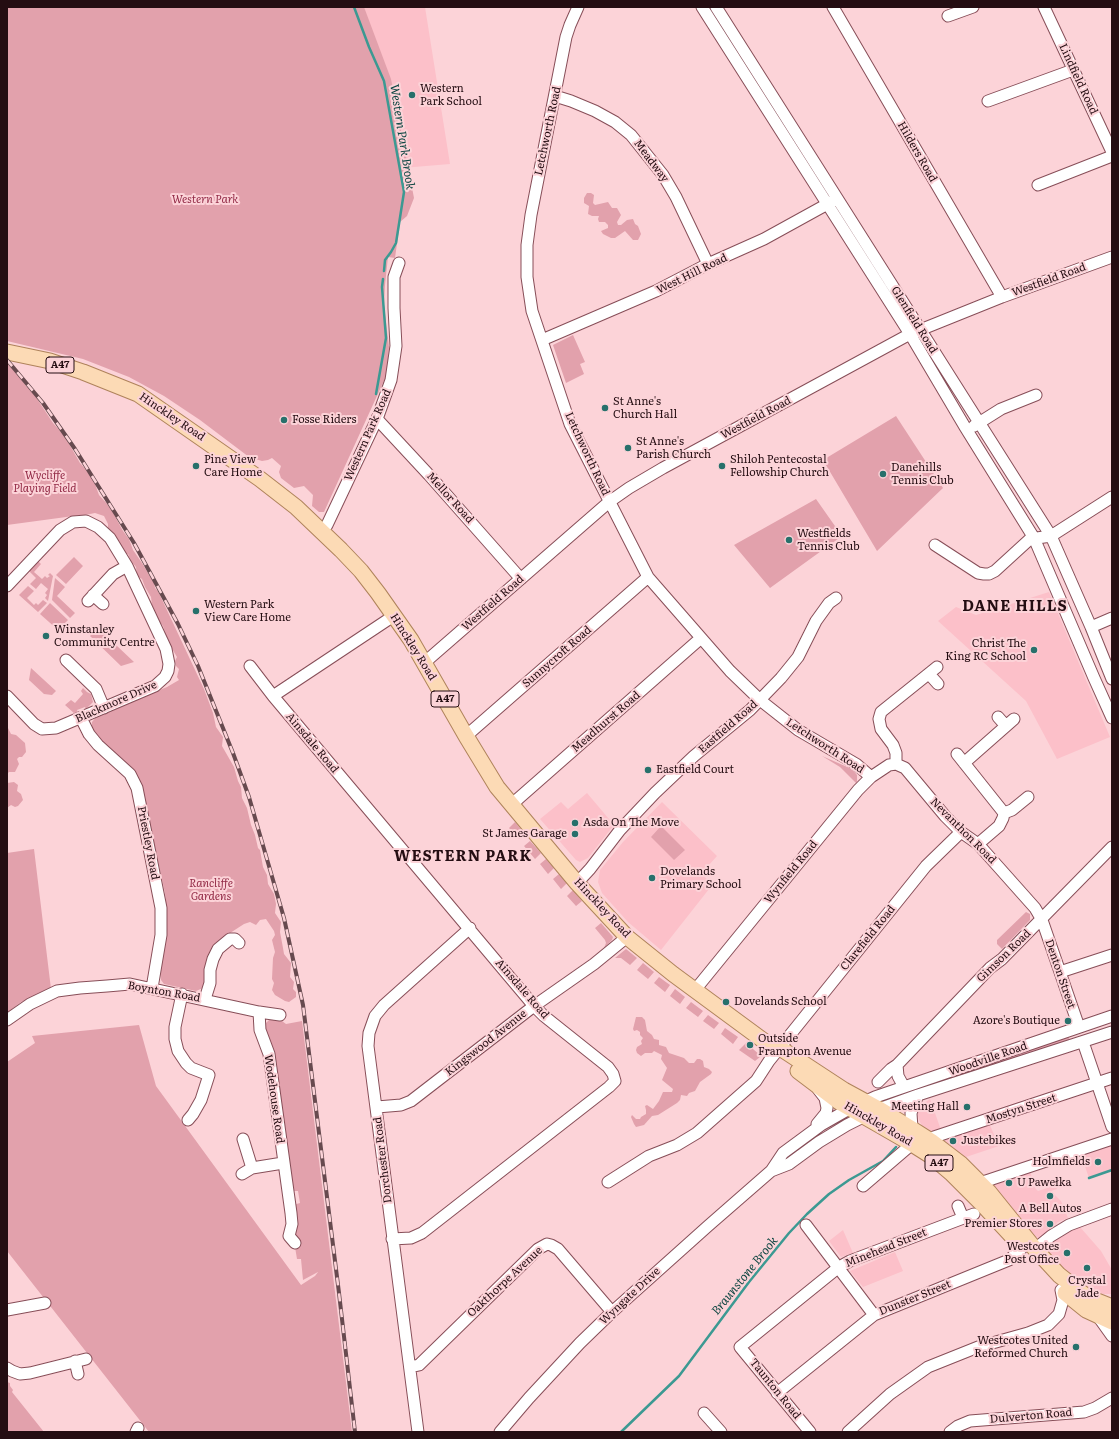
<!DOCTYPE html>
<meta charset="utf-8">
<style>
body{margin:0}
#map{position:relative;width:1119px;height:1439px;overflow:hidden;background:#fcd3d8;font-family:Literata,serif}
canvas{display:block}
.frame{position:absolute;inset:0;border:8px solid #240d12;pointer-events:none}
</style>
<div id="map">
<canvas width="1119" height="1439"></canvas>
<div class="frame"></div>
</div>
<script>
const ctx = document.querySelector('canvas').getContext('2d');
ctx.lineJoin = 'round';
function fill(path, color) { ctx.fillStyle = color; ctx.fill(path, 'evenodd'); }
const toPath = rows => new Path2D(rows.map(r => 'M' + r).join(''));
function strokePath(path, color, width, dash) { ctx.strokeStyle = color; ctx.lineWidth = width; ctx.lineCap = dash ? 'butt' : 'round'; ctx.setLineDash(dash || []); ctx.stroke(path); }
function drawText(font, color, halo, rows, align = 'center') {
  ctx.font = font + ' Literata,serif'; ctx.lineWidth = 4; ctx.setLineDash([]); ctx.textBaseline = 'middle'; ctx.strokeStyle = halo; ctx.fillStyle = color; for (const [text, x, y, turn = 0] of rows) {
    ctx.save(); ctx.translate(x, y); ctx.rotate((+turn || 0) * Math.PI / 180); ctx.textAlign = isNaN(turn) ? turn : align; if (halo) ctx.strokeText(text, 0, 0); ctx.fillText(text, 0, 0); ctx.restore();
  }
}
fill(toPath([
 [351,7,425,7,450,164,402,168],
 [1049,592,1110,737,1057,759,1026,701,938,621,956,607,976,615],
 [587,793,614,825,588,858,580,862,576,860,540,819,561,802,568,809],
 [662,802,717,856,701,874,713,884,661,950,628,922,602,893,598,882,600,870,605,864,623,842],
 [930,1099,941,1130,930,1133,923,1128,919,1120,918,1115,918,1110,921,1105],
 [989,1123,999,1146,963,1158,943,1141,944,1139],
 [1112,1138,1112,1170,1089,1178,1079,1149],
 [1030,1171,1035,1188,1038,1191,1056,1185,1057,1189,1051,1191,1061,1201,1068,1218,1058,1222,1043,1237,1041,1238,1034,1237,990,1184],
 [1080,1227,1101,1251,1112,1270,1112,1294,1103,1294,1089,1290,1071,1279,1047,1252,1047,1244,1060,1234],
 [843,1230,853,1253,841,1257,829,1241],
 [895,1252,903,1271,863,1287,850,1271]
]), '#fcc0c9');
fill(toPath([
 [7,7,364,7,391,79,414,198,407,216,400,222,395,258,388,257,385,285,384,305,389,347,387,374,324,512,319,512,312,506,313,495,304,486,294,488,281,478,279,472,281,466,272,458,268,460,262,461,249,457,200,420,164,396,129,377,83,359,7,341],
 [587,193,591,193,594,195,593,203,595,205,608,202,612,208,617,208,621,215,617,222,618,225,621,225,627,220,633,219,635,224,638,226,641,234,638,240,633,240,625,231,615,238,611,238,603,234,601,231,608,228,608,225,605,222,599,222,598,219,599,216,592,216,588,214,589,206,584,203,584,198],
 [573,335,585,362,580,364,584,374,566,383,553,345],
 [7,362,18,374,26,386,32,391,53,423,64,435,80,463,92,476,99,495,110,507,123,531,129,539,133,550,142,563,154,583,155,588,158,591,204,689,213,713,216,727,223,737,222,746,234,767,238,781,241,787,242,798,247,808,251,825,255,835,258,848,260,850,263,867,267,875,268,884,274,894,276,904,275,913,281,922,280,932,283,948,284,954,291,963,290,977,294,982,293,989,296,992,296,997,289,1002,285,1001,275,995,272,990,274,983,272,979,273,958,275,952,272,940,275,935,274,931,266,919,260,920,256,925,250,922,244,924,227,935,206,974,203,988,196,991,164,984,161,980,160,969,166,927,166,906,165,893,142,788,135,772,102,741,94,732,92,727,92,722,97,716,167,687,179,680,177,677,179,669,176,666,175,661,177,657,168,642,163,626,159,621,152,605,151,597,145,587,142,579,137,576,136,567,131,561,128,554,125,554,108,531,108,524,104,516,95,513,85,515,81,515,7,525],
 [896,416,943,488,877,551,823,460],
 [816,499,842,536,770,588,734,545],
 [74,557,83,566,66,584,56,575],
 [38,561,41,564,34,572,42,579,45,576,47,578,50,576,48,575,50,573,53,576,48,601,45,598,47,595,45,593,48,589,41,583,36,589,30,584,36,578,29,571],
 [55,578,65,587,57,596,75,613,70,618,52,600],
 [28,586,34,591,27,598,34,605,36,603,38,605,43,600,47,603,38,612,19,595],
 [50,603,68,620,58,630,40,614],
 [98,628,134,662,121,666,90,636],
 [31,668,56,691,52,695,44,694,29,680],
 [83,688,87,692,91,694,93,702,86,709,85,707,77,710,78,713,75,714,65,705,71,700,75,703,83,694,81,691],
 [7,726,11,734,16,735,25,743,26,752,22,757,19,757,17,759,19,764,15,772,9,772,7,774],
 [822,756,852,769,857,775,857,782,856,783,840,767],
 [14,782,18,785,17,791,21,794,23,800,18,806,15,807,11,805,7,808,7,783],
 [515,822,525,834,519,839,509,828],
 [661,826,685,850,674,860,651,837],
 [530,841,541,853,535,859,524,846],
 [34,849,51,989,21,1002,7,1013,7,853],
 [546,859,554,868,548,874,540,864],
 [559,874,567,883,561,889,553,879],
 [573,890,582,901,576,906,567,896],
 [1026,912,1030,914,1030,920,1002,949,997,944,997,940],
 [601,923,613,937,612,940,604,948,606,943,605,940,595,928],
 [626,949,637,958,630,965,621,958,615,958],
 [643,963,654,972,648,979,637,970],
 [659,977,670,985,665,992,654,983],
 [675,989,685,997,680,1004,670,996],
 [691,1002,703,1011,698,1017,686,1008],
 [708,1015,719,1023,714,1029,703,1021],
 [636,1017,642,1017,645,1020,647,1031,652,1035,654,1039,659,1040,659,1045,666,1047,669,1053,684,1058,689,1063,694,1063,697,1059,700,1059,703,1061,704,1067,709,1069,712,1072,711,1074,700,1082,695,1091,689,1093,687,1096,681,1095,680,1100,677,1103,658,1115,652,1116,644,1125,636,1127,634,1124,631,1117,632,1115,636,1119,640,1119,641,1117,646,1114,646,1110,645,1106,647,1105,653,1109,659,1101,663,1092,672,1092,673,1089,662,1080,667,1068,661,1059,662,1055,654,1051,652,1053,645,1053,641,1056,637,1053,636,1050,637,1047,642,1044,641,1041,643,1038,640,1035,640,1032,637,1030,634,1031,633,1029],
 [270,1019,282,1021,286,1024,302,1021,352,1432,149,1432,7,1251,7,1062,35,1043,32,1036,139,1025,156,1086,301,1285,315,1276,318,1272,303,1280,301,1259,297,1259,295,1247,293,1205,300,1203,298,1191,292,1191,265,1030,266,1023],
 [725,1028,738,1037,733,1044,721,1034],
 [1068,1036,1071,1042,999,1067,964,1074,963,1071],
 [746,1043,760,1055,760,1057,755,1061,739,1050],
 [7,1382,10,1383,10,1386,13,1390,12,1392,44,1432,7,1432]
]), '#e2a1ac');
strokePath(toPath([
 [354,7,369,47,384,81,404,192,396,243,391,252,385,260,384,271],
 [376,394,386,338,382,287,383,279],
 [1089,1178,1112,1170],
 [621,1432,679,1376,749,1282,789,1233,807,1214,829,1194,849,1180,883,1161,896,1147]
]), '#3c9992', 2.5);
const minor = toPath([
 [578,7,570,25,566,37,531,215,527,245,527,277,532,311,570,424,648,577,730,671,760,700,798,730,856,764,871,777],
 [702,7,910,334,965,427,1034,538,1094,678,1112,718],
 [716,7,1051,536,1091,627,1112,679],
 [833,7,1002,297],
 [1044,7,1112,152],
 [948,16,973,7],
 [555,96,571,101,595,111,615,122,631,135,663,175,676,197,708,264],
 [988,101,1073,70],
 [1038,185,1112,156],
 [542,340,656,291,708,264,764,239,833,201],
 [377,419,429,475,521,579],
 [974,426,1001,409,1036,395],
 [322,531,327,525,377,419,391,380,396,346,394,308,394,277,399,263],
 [935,545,978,573,984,574,989,574,995,571,1030,539,1051,536,1112,497],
 [7,586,60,530,73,522,86,521,98,527,110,538,127,566,166,649,169,664,168,671,165,677,155,686,56,728,42,729,34,724,7,696],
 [93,595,103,604],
 [88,601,113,574,127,566],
 [1091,627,1112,618],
 [66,660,96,689,104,708],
 [424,663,609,502,629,488,663,468,910,334,1002,297,1112,257],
 [250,666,273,696],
 [937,667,881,712,879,719,881,729,893,745,896,753,896,764,905,768,945,816,961,832,978,844,1035,908,1042,920,1079,1027],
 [929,674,938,684],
 [998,717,1006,726],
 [81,718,89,734,98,745,130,774,137,788,161,908,161,935,152,988],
 [466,736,648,577],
 [957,754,1004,813,1003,818,999,826,978,844],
 [964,763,1014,719],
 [511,805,701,638],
 [1004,813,1012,810,1028,797],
 [577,883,590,869,620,830,655,793,694,756,750,710,781,678,798,657,816,621,829,603,836,598],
 [1060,972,1112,955],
 [695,990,858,790,871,777,889,765,896,764],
 [182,994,175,1027,175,1039,178,1051,186,1063,191,1068,209,1075,201,1100,193,1114,188,1120],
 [205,999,210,983,210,970,213,959,218,949,230,939,235,939,239,943],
 [259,1012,260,1030,269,1054,291,1213,292,1224,289,1236,295,1243],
 [7,1020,30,1004,57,991,80,988,107,986,130,984,259,1012,280,1015],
 [1083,1042,1112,1127],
 [897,1065,898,1076,904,1087],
 [878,1082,891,1069,897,1065,990,968,1002,959,1112,847],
 [377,1107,401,1105,411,1101,534,1006,594,964,627,937],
 [817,1124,826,1113,827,1108,825,1098,818,1089],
 [912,1129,911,1113,918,1095],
 [243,1139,252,1168,283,1163],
 [931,1141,934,1137,943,1134,1112,1078],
 [771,1171,789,1164,819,1142,847,1125,879,1109,918,1095,1112,1032],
 [242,1174,252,1168],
 [608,1182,649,1156,677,1145,697,1133,756,1081,769,1061,926,866,961,832],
 [980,1183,1112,1139],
 [863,1186,912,1144],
 [958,1206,963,1218],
 [806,1225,874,1315],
 [392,1239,411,1238,422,1233,609,1087,615,1081,613,1074,608,1067,544,1016,534,1006,273,696,395,615],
 [1035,1249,1051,1236,1069,1225,1112,1209],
 [7,1310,45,1303],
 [1097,1315,1112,1336],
 [75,1361,78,1374],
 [410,1367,419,1365,538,1249,547,1244,551,1245,558,1249,612,1312],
 [7,1368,12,1371,20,1374,30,1373,86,1359],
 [777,1393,874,1315,1009,1260,1022,1248],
 [704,1413,721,1432],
 [136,1432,138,1428],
 [418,1432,368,1046,369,1033,375,1016,384,1005,470,928],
 [500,1432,529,1398,580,1343,612,1312,708,1226,771,1171,783,1153,821,1125,849,1109,875,1097,1112,1016],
 [810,1432,740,1347,839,1267,850,1261,974,1214],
 [848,1432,890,1394,928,1367,978,1347,1028,1333,1048,1325,1059,1314,1063,1300,1061,1290],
 [950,1432,958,1426,970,1421,1084,1412,1095,1408,1112,1398]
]);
const major = toPath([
 [7,352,50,361,83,372,138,394,260,479,296,507,341,550,361,571,378,593,411,640,466,736,497,787,577,883,627,937,673,974,768,1044,780,1048,844,1090,879,1109,912,1129,931,1141,961,1164,989,1192,1035,1249,1059,1275,1087,1297,1112,1307],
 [798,1071,839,1102,912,1144,931,1156,951,1173,982,1204,1019,1244],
 [1065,1293,1086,1310,1112,1322]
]);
strokePath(minor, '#874e58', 13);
strokePath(major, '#af835b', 17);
strokePath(minor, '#fff', 11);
strokePath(major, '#fcdab5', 15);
const rail = toPath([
 [7,360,43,403,75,449,134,543,178,624,198,666,233,753,249,797,284,918,303,1005,339,1293,355,1432]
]);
strokePath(rail, '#674a4f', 4);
strokePath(rail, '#fcd3d8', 2.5, [8]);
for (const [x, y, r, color] of [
 [412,95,4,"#27706b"],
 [605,408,4,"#27706b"],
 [284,420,4,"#27706b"],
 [628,448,4,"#27706b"],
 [196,466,4,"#27706b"],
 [722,466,4,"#27706b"],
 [883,474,4,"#27706b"],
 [789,540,4,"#27706b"],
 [196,611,4,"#27706b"],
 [46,636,4,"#27706b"],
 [1034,650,4,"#27706b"],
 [648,770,4,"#27706b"],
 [575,823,4,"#27706b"],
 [575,834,4,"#27706b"],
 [652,878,4,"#27706b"],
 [726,1002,4,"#27706b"],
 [1068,1021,4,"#27706b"],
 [750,1045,4,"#27706b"],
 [967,1107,4,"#27706b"],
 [953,1141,4,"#27706b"],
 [1098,1162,4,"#27706b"],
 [1009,1183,4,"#27706b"],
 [1050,1196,4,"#27706b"],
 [1050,1224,4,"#27706b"],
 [1067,1253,4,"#27706b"],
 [1087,1268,4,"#27706b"],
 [1076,1347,4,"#27706b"]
]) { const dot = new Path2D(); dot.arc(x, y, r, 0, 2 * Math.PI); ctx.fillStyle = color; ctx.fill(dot); strokePath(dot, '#fcd3d8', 1.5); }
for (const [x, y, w] of [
 [60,365,28],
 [445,699,28],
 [939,1163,28]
]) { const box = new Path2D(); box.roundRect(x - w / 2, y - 8, w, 16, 3); ctx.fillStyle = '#fcd3d8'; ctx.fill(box); strokePath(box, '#240d12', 1); }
drawText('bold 10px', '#240d12', null, [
 ["A47",60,365],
 ["A47",445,699],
 ["A47",939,1163]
]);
drawText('11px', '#240d12', '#fcd3d8', [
 ["Lindfield Road",1078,79,65],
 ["Letchworth Road",548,131,-78],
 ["Hilders Road",917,152,60],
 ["Meadway",651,161,53],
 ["West Hill Road",692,274,-26],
 ["Westfield Road",1049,280,-20],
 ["Glenfield Road",914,320,58],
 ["Hinckley Road",172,417,34],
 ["Westfield Road",756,418,-28],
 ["Western Park Road",368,435,-66],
 ["Letchworth Road",587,454,65],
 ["Mellor Road",450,498,48],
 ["Westfield Road",493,603,-41],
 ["Hinckley Road",413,647,58],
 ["Sunnycroft Road",557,657,-41],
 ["Blackmore Drive",116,702,-24],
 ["Meadhurst Road",606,722,-41],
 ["Eastfield Road",728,727,-41],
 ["Ainsdale Road",312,743,50],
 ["Letchworth Road",825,746,33],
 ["Nevanthon Road",963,831,45],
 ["Priestley Road",148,843,79],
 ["Wynfield Road",791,872,-51],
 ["Hinckley Road",602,908,47],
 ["Clarefield Road",868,938,-51],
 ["Gimson Road",1004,956,-44],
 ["Denton Street",1060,974,71],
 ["Ainsdale Road",522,989,49],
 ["Boynton Road",164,992,10],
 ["Kingswood Avenue",486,1043,-38],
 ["Woodville Road",988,1059,-19],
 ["Wodehouse Road",274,1099,82],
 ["Mostyn Street",1021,1109,-18],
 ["Hinckley Road",878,1124,30],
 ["Dorchester Road",383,1160,-97],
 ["Minehead Street",886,1248,-22],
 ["Oakthorpe Avenue",505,1282,-43],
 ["Wyngate Drive",630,1296,-43],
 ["Dunster Street",915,1298,-22],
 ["Taunton Road",775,1389,51],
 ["Dulverton Road",1031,1416,-5]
]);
drawText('11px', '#240d12', '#fcd3d8', [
 ["Western",420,89],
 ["Park School",420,102],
 ["St Anne's",613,402],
 ["Church Hall",613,415],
 ["Fosse Riders",292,420],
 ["St Anne's",636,442],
 ["Parish Church",636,455],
 ["Pine View",204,460],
 ["Care Home",204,473],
 ["Shiloh Pentecostal",730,460],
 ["Fellowship Church",730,473],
 ["Danehills",891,468],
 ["Tennis Club",891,481],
 ["Westfields",797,534],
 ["Tennis Club",797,547],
 ["Western Park",204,605],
 ["View Care Home",204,618],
 ["Winstanley",54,630],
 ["Community Centre",54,643],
 ["Christ The",1026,644,"right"],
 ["King RC School",1026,657,"right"],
 ["Eastfield Court",656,770],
 ["Asda On The Move",583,823],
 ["St James Garage",567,834,"right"],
 ["Dovelands",660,872],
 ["Primary School",660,885],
 ["Dovelands School",734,1002],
 ["Azore's Boutique",1060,1021,"right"],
 ["Outside",758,1039],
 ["Frampton Avenue",758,1052],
 ["Meeting Hall",959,1107,"right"],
 ["Justebikes",961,1141],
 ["Holmfields",1090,1162,"right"],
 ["U Pawełka",1017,1183],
 ["A Bell Autos",1050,1209,"center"],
 ["Premier Stores",1042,1224,"right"],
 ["Westcotes",1059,1247,"right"],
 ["Post Office",1059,1260,"right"],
 ["Crystal",1087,1281,"center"],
 ["Jade",1087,1294,"center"],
 ["Westcotes United",1068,1341,"right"],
 ["Reformed Church",1068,1354,"right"]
], 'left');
drawText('italic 11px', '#932b47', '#fcd3d8', [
 ["Western Park",205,200],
 ["Wycliffe",45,476],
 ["Playing Field",45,489],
 ["Rancliffe",211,884],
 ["Gardens",211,897]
]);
drawText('italic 12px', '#0e4642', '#fcd3d8', [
 ["Western Park Brook",402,137,81],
 ["Braunstone Brook",745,1276,-51]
]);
ctx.letterSpacing = '1px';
drawText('bold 15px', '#240d12', '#fcd3d8', [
 ["DANE HILLS",1015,607],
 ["WESTERN PARK",463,857]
]);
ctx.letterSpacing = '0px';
</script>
